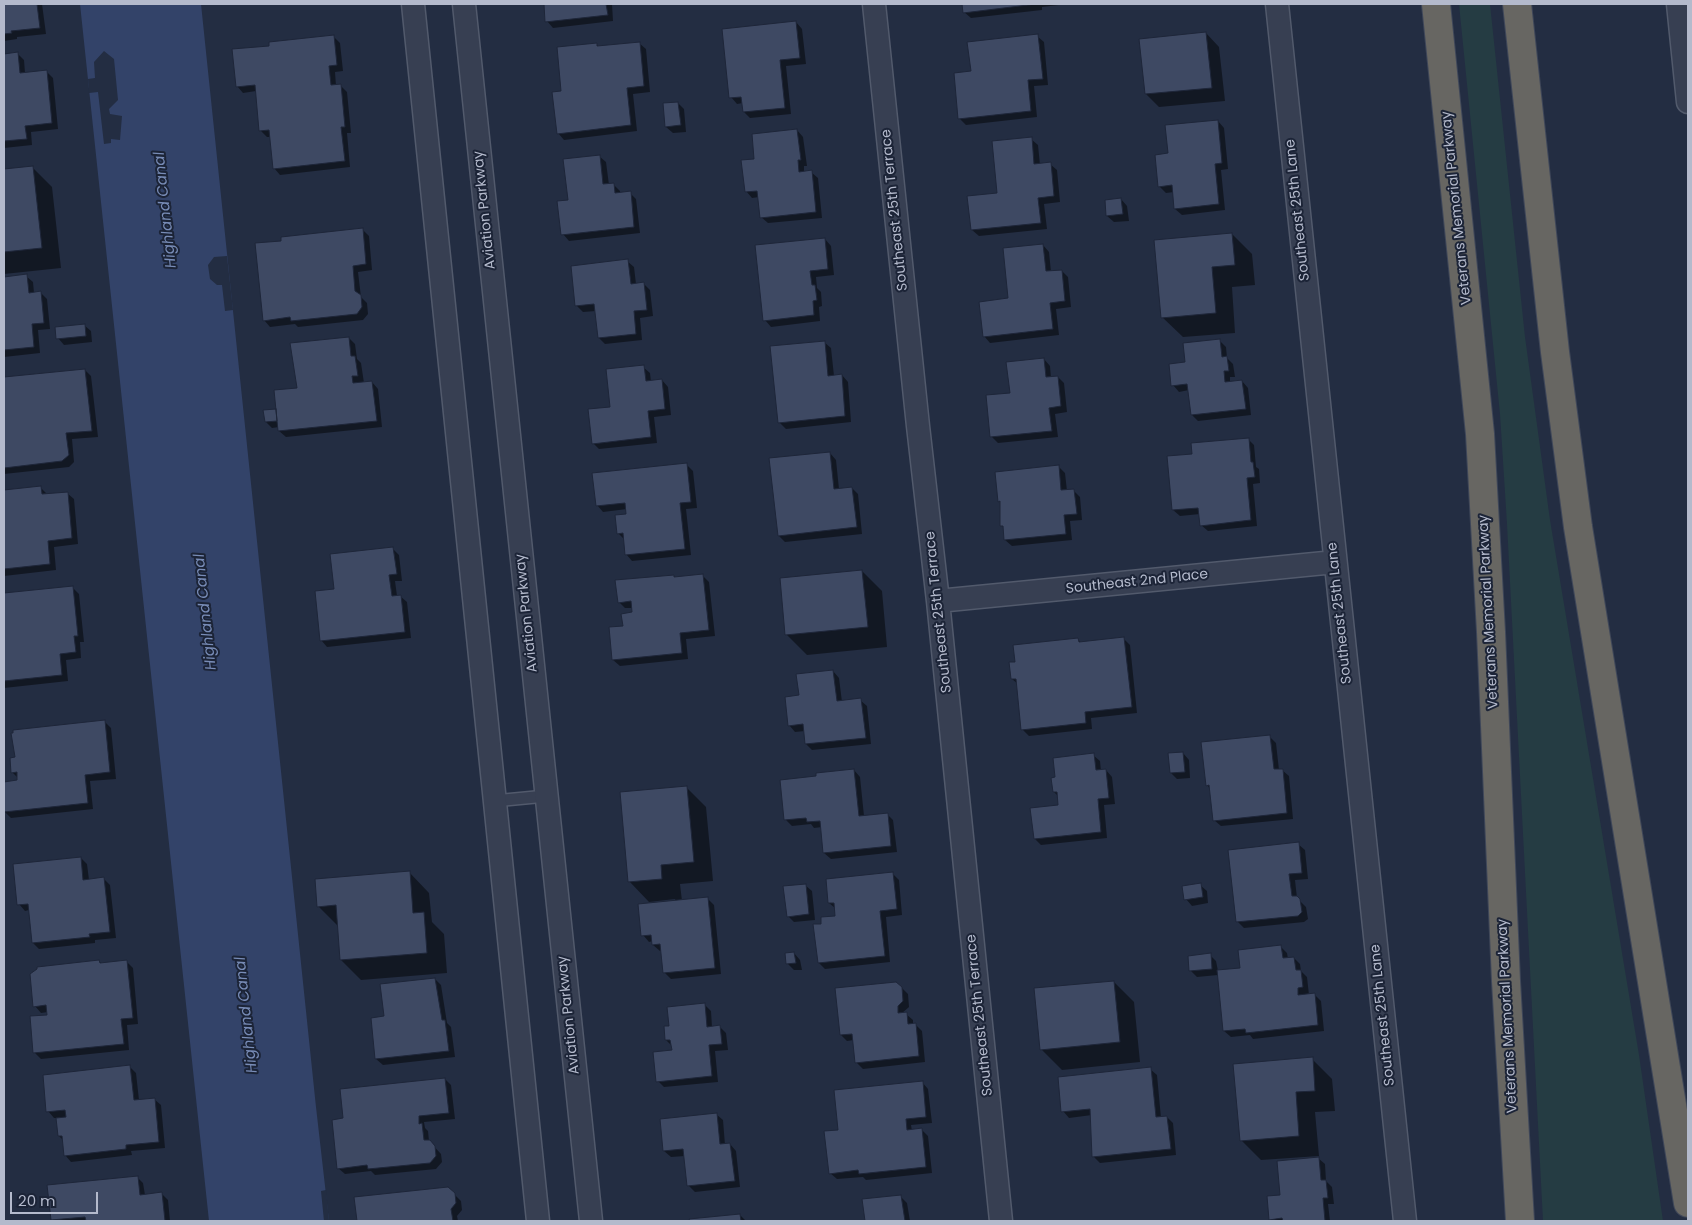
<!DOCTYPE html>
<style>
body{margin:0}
#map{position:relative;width:1692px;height:1225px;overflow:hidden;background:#232d42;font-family:Poppins,sans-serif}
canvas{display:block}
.frame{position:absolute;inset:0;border:5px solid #b4bacc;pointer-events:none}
.scale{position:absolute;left:10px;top:1192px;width:88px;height:22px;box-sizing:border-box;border:2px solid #b4bacc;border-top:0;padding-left:6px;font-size:15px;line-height:18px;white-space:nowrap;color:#b4bacc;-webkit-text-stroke:4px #1c2437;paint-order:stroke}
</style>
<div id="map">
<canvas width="1692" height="1225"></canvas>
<div class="frame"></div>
<div class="scale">20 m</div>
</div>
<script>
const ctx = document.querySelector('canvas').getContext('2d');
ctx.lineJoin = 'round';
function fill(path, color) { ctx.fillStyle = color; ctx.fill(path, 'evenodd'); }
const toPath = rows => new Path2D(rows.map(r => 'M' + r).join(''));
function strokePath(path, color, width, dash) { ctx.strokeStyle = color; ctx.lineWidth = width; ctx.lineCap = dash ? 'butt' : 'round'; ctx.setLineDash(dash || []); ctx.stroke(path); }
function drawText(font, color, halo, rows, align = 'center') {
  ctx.font = font + ' Poppins,sans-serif'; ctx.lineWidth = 4; ctx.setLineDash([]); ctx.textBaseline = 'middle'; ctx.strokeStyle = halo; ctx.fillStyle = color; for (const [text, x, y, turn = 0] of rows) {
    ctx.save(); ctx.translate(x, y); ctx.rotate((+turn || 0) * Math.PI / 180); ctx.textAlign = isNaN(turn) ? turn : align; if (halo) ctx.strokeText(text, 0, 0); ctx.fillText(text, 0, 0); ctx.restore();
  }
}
fill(toPath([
 [1459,4,1490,4,1525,337,1550,520,1639,1055,1663,1221,1543,1221,1507,524,1500,414]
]), '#253c43');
fill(toPath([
 [80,4,201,4,316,1107,329,1221,209,1221]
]), '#334369');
fill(toPath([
 [104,51,114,59,118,100,109,109,110,114,122,116,120,140,111,139,111,143,104,144,98,92,89,93,88,79,95,78,94,62],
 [227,256,233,310,225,311,222,285,217,285,210,279,208,265,214,257],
 [326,1190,329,1221,324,1221,321,1191]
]), '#232d42');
fill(toPath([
 [4,4,42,4,46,34,17,37,17,39,4,41],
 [545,4,612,4,613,21,553,28,547,21],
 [963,4,1067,4,1042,7,1042,10,971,18,964,12],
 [796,22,802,29,806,64,786,66,791,114,750,118,744,112,743,103,737,104,731,97],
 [1206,33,1219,47,1225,101,1159,107,1146,94],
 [333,36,340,43,343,71,335,72,336,86,340,85,347,92,351,133,347,133,350,167,280,175,274,168,271,137,267,137,261,131,256,91,243,93,237,86,271,47],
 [1037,36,1044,42,1048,85,1034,86,1037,117,966,125,960,119,972,72],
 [639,43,646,49,650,92,633,94,637,131,564,140,558,133,563,92,596,44,599,47],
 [18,54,24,60,25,73,46,71,53,78,58,129,31,132,32,145,4,148,4,55],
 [678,103,684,109,686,132,673,133,666,127],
 [1218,121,1224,128,1228,169,1221,170,1225,210,1182,215,1175,209,1174,192,1166,193,1159,186,1170,154],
 [797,130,803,137,807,166,804,166,804,172,811,172,818,178,822,218,768,223,761,217,759,197,752,198,746,191,756,160],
 [1031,139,1038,145,1040,165,1050,164,1057,170,1060,202,1044,204,1047,229,979,236,972,230,999,194],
 [599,156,606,162,609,185,613,184,620,191,620,194,630,193,636,199,640,233,569,241,563,234,569,201],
 [32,167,52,187,61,268,4,274,4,170],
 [1121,199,1127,206,1129,221,1114,222,1107,216],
 [362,229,369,236,372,270,358,272,361,297,367,303,368,314,363,320,298,327,295,324,270,327,264,320],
 [1232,234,1252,254,1255,285,1232,287,1235,333,1183,337,1162,317],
 [825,239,831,246,834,275,816,277,817,288,821,292,822,306,819,307,820,321,771,327,765,320],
 [1043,245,1049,252,1051,272,1062,271,1068,277,1071,307,1056,309,1059,335,990,343,984,336,1009,300],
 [627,261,634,267,636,284,644,284,650,290,653,316,640,318,642,340,605,344,599,338,596,311,583,312,577,306],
 [26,276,33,282,34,293,41,293,47,299,50,329,38,330,40,353,4,357,4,278],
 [84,325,91,331,92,342,64,345,58,338],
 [349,338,355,344,357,359,361,363,364,383,372,382,378,389,382,427,286,437,279,431,279,427,272,428,266,422],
 [1220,341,1226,347,1227,358,1233,364,1235,377,1230,377,1230,382,1242,381,1248,388,1251,415,1198,421,1192,415,1189,390,1179,392,1173,385,1186,363],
 [824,342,831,348,834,376,842,375,848,382,851,422,786,429,779,422],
 [1044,359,1050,366,1051,378,1058,377,1064,383,1067,412,1055,414,1058,437,998,443,992,437,1011,394],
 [643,367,650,373,651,382,662,380,668,387,671,415,654,417,657,443,599,449,593,443,611,408],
 [85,370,91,376,98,437,72,439,74,462,69,467,4,474,4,379],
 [1248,439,1254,445,1256,467,1259,469,1260,483,1253,484,1257,526,1208,531,1201,525,1200,514,1180,516,1173,510,1168,457,1193,455],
 [830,453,836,460,839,489,852,488,858,494,862,534,785,542,779,536],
 [686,464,693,471,697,508,686,509,691,555,632,561,626,554,624,539,618,533,627,515,627,509,603,512,597,505],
 [1058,466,1065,473,1067,491,1073,490,1080,497,1082,520,1070,521,1072,540,1012,546,1005,540,1004,528,1002,525,1001,503,999,501],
 [41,488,48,495,67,493,74,499,78,544,54,547,56,570,4,576,4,492],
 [393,549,399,555,402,581,395,581,397,596,400,596,407,602,411,638,327,647,321,640,336,590],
 [862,571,882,591,887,647,807,655,787,635],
 [673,576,676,578,703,576,709,582,715,636,686,639,688,659,620,666,613,660,624,627,633,614,633,608,625,608,619,602],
 [72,587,79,594,84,642,80,642,81,658,66,660,68,681,4,688,4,595],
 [1124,639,1130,645,1137,713,1091,718,1092,729,1029,736,1022,729,1018,684,1012,679,1016,663,1078,640,1082,643],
 [833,671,839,678,842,702,860,700,867,706,871,744,812,750,806,744,805,731,795,732,789,725,800,696],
 [104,721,111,728,116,779,90,781,93,809,11,818,5,812,4,783,19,782,18,778,12,772],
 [1270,737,1276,743,1279,770,1282,770,1289,776,1293,819,1221,826,1214,820,1211,790,1207,785],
 [1183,753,1189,760,1190,778,1177,779,1171,773],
 [1093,755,1100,761,1101,771,1106,770,1112,777,1115,804,1104,805,1107,838,1041,845,1035,839,1060,806,1058,796,1054,792],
 [854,770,860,777,864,816,887,814,893,820,897,852,831,859,824,853,822,827,814,828,811,824,792,826,786,820,782,781,817,777],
 [686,787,706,807,713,881,680,884,682,901,707,898,714,905,721,974,671,979,665,973,662,951,660,951,653,945,653,941,649,942,643,935,676,902,675,899,649,902,629,881],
 [1298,844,1305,850,1308,879,1295,880,1297,898,1306,907,1308,919,1304,922,1244,928,1237,921],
 [81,858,87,864,89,880,104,879,110,885,116,938,95,940,95,943,39,949,33,943,29,910,25,911,19,904],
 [409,872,429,893,432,922,444,934,447,973,361,980,341,960,339,927,318,906],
 [892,873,899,880,902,915,886,917,890,962,825,969,819,963,823,925,836,917,835,908,829,903],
 [805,885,812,891,815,920,794,922,788,916],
 [1200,885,1207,891,1208,903,1192,906,1186,899],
 [1281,947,1287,953,1288,959,1294,958,1300,964,1301,971,1307,977,1309,995,1314,994,1321,1001,1324,1031,1253,1039,1250,1035,1231,1037,1224,1031,1218,975,1197,977,1191,971,1210,955,1216,961,1218,971,1241,969],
 [794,953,800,960,802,970,794,970,788,964,786,954],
 [99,961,102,964,126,961,133,968,138,1024,127,1025,129,1050,41,1059,35,1053,49,1016,48,1012,41,1013,35,1006],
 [435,979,441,985,447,1023,451,1027,455,1057,383,1065,376,1059,372,1019,385,1018],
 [1114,982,1134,1002,1140,1062,1062,1070,1041,1049],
 [901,987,908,994,909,1007,901,1014,906,1014,913,1020,913,1025,916,1025,922,1031,925,1062,863,1069,857,1063,854,1040,847,1041,841,1035],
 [704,1004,711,1011,712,1027,720,1027,726,1033,728,1050,715,1051,718,1082,664,1087,658,1081,673,1051,672,1046,666,1040,670,1027],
 [1312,1059,1332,1079,1335,1111,1315,1112,1319,1156,1261,1160,1241,1140],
 [130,1067,136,1073,139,1100,154,1099,161,1105,165,1148,131,1151,132,1155,71,1162,65,1155,63,1140,59,1136,57,1118,54,1118,48,1111],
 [1150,1069,1157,1075,1161,1118,1167,1117,1173,1123,1176,1155,1100,1163,1094,1157,1092,1115,1069,1118,1063,1111],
 [445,1079,451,1085,455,1119,424,1122,425,1128,428,1131,429,1141,441,1154,442,1162,436,1169,375,1175,371,1171,345,1174,338,1168,345,1119],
 [922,1082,928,1089,932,1123,911,1125,912,1131,922,1130,928,1136,932,1173,866,1180,863,1177,837,1179,830,1173,840,1131],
 [716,1114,723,1120,725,1145,730,1144,736,1151,740,1187,695,1192,689,1186,685,1156,671,1157,664,1151,661,1120],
 [1318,1158,1325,1164,1326,1181,1332,1187,1334,1204,1328,1204,1330,1221,1273,1221,1270,1219,1281,1196],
 [137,1177,143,1183,145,1195,162,1194,168,1200,170,1221,53,1221,52,1220],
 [448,1188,461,1201,462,1210,457,1216,458,1221,358,1221,356,1198],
 [901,1197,907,1203,910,1221,866,1221,864,1201],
 [740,1215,746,1221,691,1221,691,1220]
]), '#0007');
const building = toPath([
 [4,4,37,4,40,28,11,31,12,33,4,34,4,4],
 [544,4,606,4,608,15,545,22,544,4],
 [962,4,1036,4,963,13,962,4],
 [796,21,800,58,780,60,785,108,743,112,741,97,729,98,722,29,796,21],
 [1206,32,1212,88,1145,94,1139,39,1206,32],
 [1038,34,1043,79,1028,80,1031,111,958,119,954,73,971,71,967,42,1038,34],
 [334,35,337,65,329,66,331,85,341,84,345,127,341,127,345,161,273,169,269,130,259,131,255,85,236,87,232,49,269,46,269,42,334,35],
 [640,42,644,86,627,88,631,125,557,134,552,92,561,91,557,47,597,43,597,46,640,42],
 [18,52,20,73,47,70,52,123,25,126,27,139,4,141,4,54,18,52],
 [678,102,681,125,665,127,663,103,678,102],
 [1218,120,1222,163,1215,164,1219,204,1174,209,1172,185,1158,187,1155,155,1168,153,1165,125,1218,120],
 [797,129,801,160,798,160,799,172,812,170,816,212,760,218,757,191,745,192,741,160,754,159,752,134,797,129],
 [1032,137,1034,164,1051,162,1054,196,1038,198,1041,223,971,230,967,196,997,193,992,141,1032,137],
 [600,155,603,184,614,183,615,193,631,191,634,227,561,235,557,201,568,200,563,159,600,155],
 [33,166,42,248,4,252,4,169,33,166],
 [1121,198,1123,214,1106,216,1105,200,1121,198],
 [363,228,366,264,353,266,355,291,361,295,362,307,357,314,291,321,290,317,263,321,255,243,281,241,281,237,363,228],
 [1232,233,1235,265,1212,267,1216,313,1161,318,1154,240,1232,233],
 [825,238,828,269,810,271,812,285,815,285,817,300,813,301,814,315,763,321,755,245,825,238],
 [1043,244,1046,271,1062,270,1065,301,1050,303,1053,329,983,337,979,302,1008,298,1003,248,1043,244],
 [628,259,631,284,644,282,647,310,634,311,636,334,598,338,594,304,575,306,571,266,628,259],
 [27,274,29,293,41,291,44,323,32,324,34,347,4,350,4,277,27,274],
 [85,324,86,336,56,339,55,327,85,324],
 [349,337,351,356,355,356,358,376,352,376,353,383,372,381,377,421,278,431,274,390,297,388,290,343,349,337],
 [1220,339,1222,357,1227,356,1229,371,1224,371,1225,382,1242,380,1246,409,1191,415,1187,384,1171,386,1169,364,1185,362,1183,343,1220,339],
 [825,341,828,376,842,374,845,416,778,423,770,346,825,341],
 [1044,358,1046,377,1058,376,1061,406,1049,408,1052,431,990,437,986,395,1010,393,1006,362,1044,358],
 [644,365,646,381,662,379,665,409,648,411,651,437,592,444,588,409,610,407,606,369,644,365],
 [85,369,92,431,66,433,69,455,62,461,4,468,4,377,85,369],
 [276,409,277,421,265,422,263,410,276,409],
 [1249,438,1251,462,1253,462,1255,477,1247,478,1251,520,1200,526,1198,508,1172,510,1167,456,1192,454,1191,443,1249,438],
 [830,452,834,489,852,487,857,527,778,536,769,458,830,452],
 [687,463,691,502,680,503,685,549,625,555,623,533,617,534,615,515,626,514,625,503,596,506,592,473,687,463],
 [1059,465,1061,490,1074,489,1077,514,1064,515,1066,534,1004,540,1003,526,1000,526,1000,501,998,502,995,472,1059,465],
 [41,486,42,494,68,492,72,538,48,541,50,564,4,569,4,490,41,486],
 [393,547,397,574,389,575,392,596,401,595,405,632,320,641,315,591,334,589,330,554,393,547],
 [862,570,868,627,785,635,780,578,862,570],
 [703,574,709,630,680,633,682,653,612,660,609,627,623,626,621,614,632,612,631,601,618,603,615,580,674,575,674,577,703,574],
 [73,586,78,636,74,636,76,652,60,654,62,675,4,681,4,593,73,586],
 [1124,637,1132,707,1085,712,1086,723,1021,730,1016,679,1011,679,1009,662,1015,662,1013,645,1078,638,1079,642,1124,637],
 [833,670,837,701,861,698,866,738,805,744,803,724,788,726,785,697,799,695,796,674,833,670],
 [105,720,110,772,85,775,88,803,4,812,4,782,17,780,17,772,11,773,10,758,15,757,11,733,13,733,13,730,105,720],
 [1270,735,1274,769,1283,769,1287,813,1213,821,1209,785,1206,786,1201,742,1270,735],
 [1183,752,1185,772,1170,773,1168,753,1183,752],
 [1094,753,1096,770,1106,769,1109,798,1098,799,1101,832,1034,839,1030,808,1058,805,1057,792,1053,792,1051,778,1055,777,1053,758,1094,753],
 [854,769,859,816,888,813,891,846,823,853,820,821,807,822,806,818,784,820,780,780,816,776,816,773,854,769],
 [687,786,694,862,661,865,662,879,628,882,620,792,687,786],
 [1299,842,1302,873,1289,874,1292,896,1297,896,1300,899,1302,912,1298,916,1236,922,1228,850,1299,842],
 [81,857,83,880,104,877,110,932,89,934,90,937,32,943,28,904,17,905,13,864,81,857],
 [410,871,413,913,424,912,427,953,340,960,336,905,317,907,315,879,410,871],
 [893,872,897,909,880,911,885,956,818,963,813,924,821,924,821,917,835,916,834,903,828,903,826,879,893,872],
 [1201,883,1203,897,1184,900,1182,886,1201,883],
 [806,884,809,914,787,917,783,886,806,884],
 [708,897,715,968,663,973,660,944,652,945,651,935,641,936,638,904,708,897],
 [1281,945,1283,958,1294,957,1296,970,1301,970,1303,987,1298,988,1298,995,1315,993,1318,1025,1246,1033,1245,1029,1223,1031,1217,970,1240,968,1238,950,1281,945],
 [794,952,796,963,786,964,785,953,794,952],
 [1211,953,1212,969,1189,971,1188,956,1211,953],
 [99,960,100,963,127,960,133,1018,121,1019,124,1044,33,1053,30,1016,47,1015,46,1005,33,1007,30,974,37,969,37,967,99,960],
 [435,978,442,1020,445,1020,449,1051,375,1059,371,1018,384,1016,380,984,435,978],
 [1114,981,1120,1042,1040,1050,1034,988,1114,981],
 [896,982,902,987,903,1001,898,1006,898,1013,907,1012,908,1024,916,1023,919,1056,855,1063,852,1034,840,1035,835,988,896,982],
 [705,1003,707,1027,720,1025,722,1044,709,1045,712,1076,656,1082,653,1052,672,1050,670,1040,665,1040,664,1026,669,1026,667,1007,705,1003],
 [1313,1057,1315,1091,1296,1092,1299,1136,1240,1141,1233,1064,1313,1057],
 [130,1065,134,1100,155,1098,159,1142,126,1145,126,1149,64,1156,62,1136,58,1136,56,1118,66,1117,65,1110,46,1112,43,1075,130,1065],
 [1151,1067,1156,1117,1167,1116,1171,1149,1092,1157,1090,1109,1061,1112,1058,1077,1151,1067],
 [445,1078,449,1113,419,1116,419,1124,422,1123,424,1140,430,1140,435,1146,436,1156,430,1163,368,1169,367,1165,337,1169,332,1120,343,1118,340,1089,445,1078],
 [923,1081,926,1117,906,1119,907,1130,922,1128,926,1167,859,1174,858,1170,829,1174,824,1131,838,1130,834,1090,923,1081],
 [717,1113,720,1144,730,1143,735,1181,687,1186,683,1149,663,1151,660,1119,717,1113],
 [1319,1157,1321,1180,1326,1180,1328,1198,1323,1198,1325,1221,1283,1221,1282,1218,1269,1220,1267,1196,1280,1195,1277,1161,1319,1157],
 [138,1176,140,1195,162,1192,165,1221,86,1221,85,1217,51,1220,47,1185,138,1176],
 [448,1187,455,1193,456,1203,451,1209,453,1221,357,1221,354,1197,448,1187],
 [901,1195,905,1221,916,1221,865,1221,862,1199,901,1195],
 [740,1214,741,1221,690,1221,689,1219,740,1214]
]);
fill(building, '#3e4963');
strokePath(building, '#1e2639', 1);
const service = toPath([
 [494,801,546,796]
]);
const minor = toPath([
 [413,4,538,1221],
 [464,4,591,1221],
 [874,4,918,426,938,601,1001,1221],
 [1277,4,1405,1221],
 [1678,4,1688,102],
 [938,601,1335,562]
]);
const trunk = toPath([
 [1436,4,1480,434,1491,632,1506,981,1520,1221],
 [1517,4,1555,352,1578,527,1688,1203]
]);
strokePath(service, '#525a6c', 14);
strokePath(minor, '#525a6c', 25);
strokePath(trunk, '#3f4759', 30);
strokePath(service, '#373f52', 11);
strokePath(minor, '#373f52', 22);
strokePath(trunk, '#676662', 28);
drawText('14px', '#b4bacc', '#1c2437', [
 ["Veterans Memorial Parkway",1457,208,-96],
 ["Aviation Parkway",485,210,-96],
 ["Southeast 25th Terrace",895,210,-96],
 ["Southeast 25th Lane",1298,210,-96],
 ["Southeast 2nd Place",1137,582,-6],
 ["Southeast 25th Terrace",939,612,-96],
 ["Veterans Memorial Parkway",1489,612,-93],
 ["Aviation Parkway",527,613,-96],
 ["Southeast 25th Lane",1340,613,-96],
 ["Aviation Parkway",569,1015,-96],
 ["Southeast 25th Terrace",980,1015,-96],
 ["Southeast 25th Lane",1383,1015,-96],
 ["Veterans Memorial Parkway",1508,1016,-93]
]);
drawText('italic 15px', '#788cb7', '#1c2437', [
 ["Highland Canal",166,210,-96],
 ["Highland Canal",206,612,-96],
 ["Highland Canal",247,1015,-96]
]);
</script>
